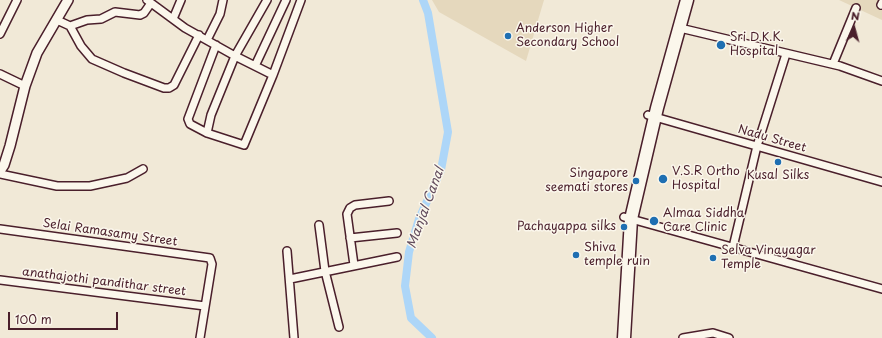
<!DOCTYPE html>
<style>
body{margin:0}
#map{position:relative;width:882px;height:338px;overflow:hidden;background:#f1e9d7;font-family:"Playpen Sans",sans-serif}
canvas{display:block}
.north{position:absolute;left:834px;top:8px;width:40px;height:40px;-webkit-text-stroke:3px #fbf7ec;paint-order:stroke;rotate:6deg;font-size:11px;font-weight:700;line-height:16px;text-align:center;color:#4a1f2b}
.north::after{content:'';display:block;margin:auto;width:14px;height:18px;background:#4a1f2b;clip-path:polygon(50% 0,100% 100%,50% 72%,0 100%)}
.scale{position:absolute;left:8px;top:312px;width:110px;height:18px;box-sizing:border-box;border:2px solid #4a1f2b;border-top:0;padding-left:5px;font-size:12px;line-height:14px;white-space:nowrap;color:#4a1f2b;-webkit-text-stroke:3px #fbf7ec;paint-order:stroke}
</style>
<div id="map">
<canvas width="882" height="338"></canvas>
<div class="north">N</div>
<div class="scale">100 m</div>
</div>
<script>
const ctx = document.querySelector('canvas').getContext('2d');
ctx.lineJoin = 'round';
function fill(path, color) { ctx.fillStyle = color; ctx.fill(path, 'evenodd'); }
const toPath = rows => new Path2D(rows.map(r => 'M' + r).join(''));
function strokePath(path, color, width, dash) { ctx.strokeStyle = color; ctx.lineWidth = width; ctx.lineCap = dash ? 'butt' : 'round'; ctx.setLineDash(dash || []); ctx.stroke(path); }
function drawText(font, color, halo, rows, align = 'center') {
  ctx.font = font + ' "Playpen Sans",sans-serif'; ctx.lineWidth = 3; ctx.setLineDash([]); ctx.textBaseline = 'middle'; ctx.strokeStyle = halo; ctx.fillStyle = color; for (const [text, x, y, turn = 0] of rows) {
    ctx.save(); ctx.translate(x, y); ctx.rotate((+turn || 0) * Math.PI / 180); ctx.textAlign = isNaN(turn) ? turn : align; if (halo) ctx.strokeText(text, 0, 0); ctx.fillText(text, 0, 0); ctx.restore();
  }
}
fill(toPath([
 [432,0,544,0,526,61,439,12],
 [839,0,882,0,882,20]
]), '#e5d8bd');
strokePath(toPath([
 [423,0,428,13,448,132,441,170,419,219,409,252,405,286,411,318,432,338]
]), '#add6f8', 8);
const minor = toPath([
 [147,0,185,28,235,56,273,75,301,0],
 [881,5,882,3],
 [173,19,181,0],
 [57,20,70,26,81,46,92,59,124,73,164,88,169,88,174,85,199,35],
 [70,26,87,20,101,19,115,12,140,15,144,13,151,3],
 [680,28,840,66,882,81],
 [0,34,17,0],
 [207,40,220,14,223,0],
 [216,45,188,119,190,124,207,133,244,145,273,75],
 [833,64,856,8],
 [255,66,286,0],
 [0,74,25,86],
 [648,115,882,182],
 [207,133,211,115,235,56,267,0],
 [0,174,57,186,90,186,127,178,143,169],
 [624,217,882,289],
 [319,225,325,271,339,327],
 [0,229,210,258,212,264,200,338],
 [350,238,397,233],
 [733,247,757,146,786,54],
 [287,251,294,338],
 [354,265,347,214,350,208,355,205,389,201],
 [290,279,397,257],
 [0,280,205,306],
 [683,338,713,333,729,338]
]);
const tertiary = toPath([
 [0,171,4,165,10,146,25,86,37,53,68,0]
]);
const trunk = toPath([
 [624,338,631,219,657,108,687,0]
]);
strokePath(minor, '#4a1f2b', 10);
strokePath(tertiary, '#4a1f2b', 12);
strokePath(trunk, '#4a1f2b', 15);
strokePath(minor, '#fbf7ec', 7);
strokePath(tertiary, '#fbf7ec', 9);
strokePath(trunk, '#fbf7ec', 12);
for (const [x, y, r, color] of [
 [508,36,4,"#1f6fb2"],
 [721,45,5,"#1f6fb2"],
 [778,162,4,"#1f6fb2"],
 [663,179,5,"#1f6fb2"],
 [636,181,4,"#1f6fb2"],
 [654,221,5,"#1f6fb2"],
 [624,227,4,"#1f6fb2"],
 [576,255,4,"#1f6fb2"],
 [713,258,4,"#1f6fb2"]
]) { const dot = new Path2D(); dot.arc(x, y, r, 0, 2 * Math.PI); ctx.fillStyle = color; ctx.fill(dot); strokePath(dot, '#fbf7ec', 1.5); }
drawText('12px', '#4a1f2b', '#fbf7ec', [
 ["Anderson Higher",516,29],
 ["Secondary School",516,43],
 ["Sri D.K.K.",730,38],
 ["Hospital",730,52],
 ["V.S.R Ortho",672,172],
 ["Hospital",672,186],
 ["Singapore",628,174,"right"],
 ["seemati stores",628,188,"right"],
 ["Kusal Silks",778,176,"center"],
 ["Almaa Siddha",663,214],
 ["Care Clinic",663,228],
 ["Pachayappa silks",616,227,"right"],
 ["Shiva",584,248],
 ["temple ruin",584,262],
 ["Selva Vinayagar",721,251],
 ["Temple",721,265]
], 'left');
drawText('12px', '#4a1f2b', '#fbf7ec', [
 ["Nadu Street",772,139,16],
 ["Selai Ramasamy Street",110,233,8],
 ["anathajothi pandithar street",104,282,7]
]);
drawText('italic 13px', '#634d5e', '#fbf7ec', [
 ["Manjal Canal",426,208,-70]
]);
</script>
